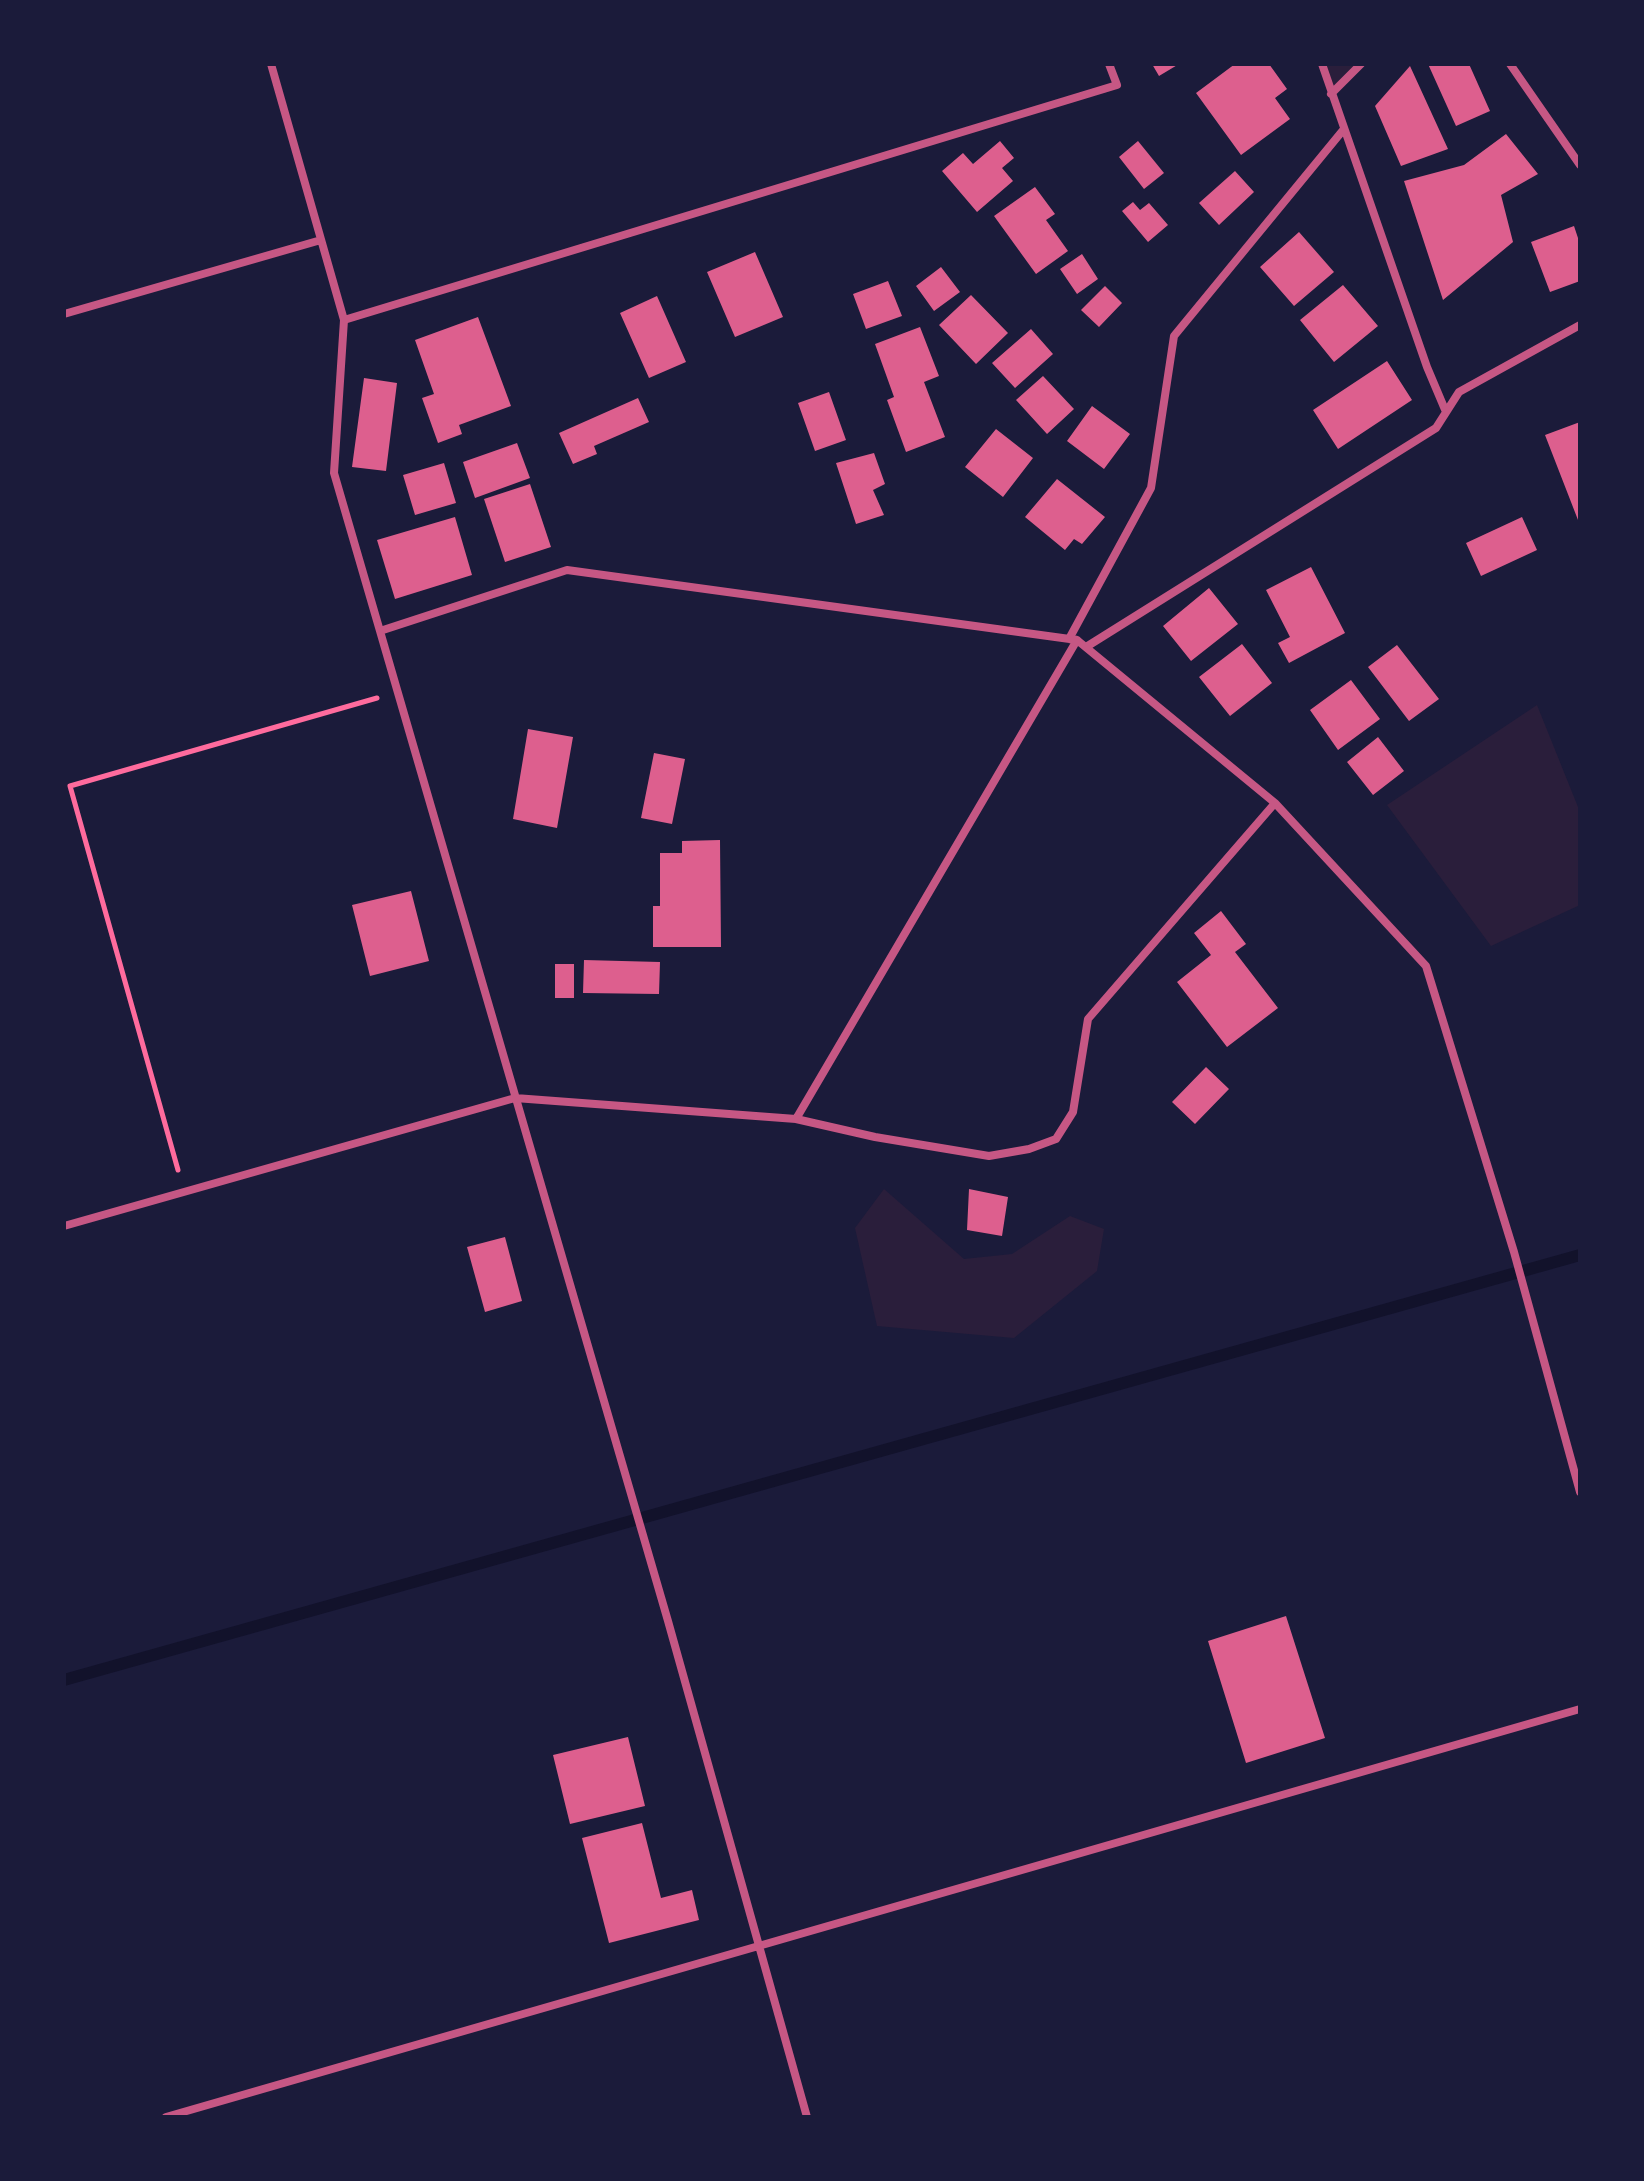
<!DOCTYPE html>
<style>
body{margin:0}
#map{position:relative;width:1644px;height:2181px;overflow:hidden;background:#1b1b3a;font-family:"Sofia Sans Condensed",sans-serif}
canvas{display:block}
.frame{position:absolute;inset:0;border:66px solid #1b1b3a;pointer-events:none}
</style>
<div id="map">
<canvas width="1644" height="2181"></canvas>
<div class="frame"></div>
</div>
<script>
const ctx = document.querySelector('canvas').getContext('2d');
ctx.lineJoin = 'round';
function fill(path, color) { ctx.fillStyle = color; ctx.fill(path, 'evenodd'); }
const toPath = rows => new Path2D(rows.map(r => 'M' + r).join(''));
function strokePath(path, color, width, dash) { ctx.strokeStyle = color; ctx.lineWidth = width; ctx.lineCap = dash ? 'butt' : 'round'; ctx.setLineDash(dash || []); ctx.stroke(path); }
fill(toPath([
 [1323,64,1361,64,1331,94],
 [1537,705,1580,812,1580,905,1491,946,1387,805],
 [884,1189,964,1259,1012,1254,1070,1216,1104,1229,1097,1271,1014,1338,877,1326,855,1228]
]), '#2a1e3b');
strokePath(toPath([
 [64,1680,1580,1255]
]), '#12122b', 12);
fill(toPath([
 [1152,64,1179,64,1159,76],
 [1235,64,1269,64,1287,89,1275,98,1290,119,1241,155,1196,93],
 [1428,64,1469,64,1490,111,1456,126],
 [1410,66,1448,149,1401,166,1375,106],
 [1506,134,1538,174,1501,195,1513,242,1443,300,1404,181,1464,165],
 [1000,141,1014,158,1002,168,1013,181,977,212,942,171,963,153,973,164],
 [1138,141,1164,173,1144,189,1119,157],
 [1235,171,1254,192,1219,225,1199,203],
 [1035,187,1055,214,1046,220,1068,251,1036,274,994,216],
 [1133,202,1140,210,1149,203,1168,225,1148,242,1122,211],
 [1574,226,1580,244,1580,281,1550,292,1531,242],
 [1299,232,1334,272,1294,306,1260,267],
 [755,252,783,317,735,337,707,272],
 [1082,254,1098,279,1077,294,1060,269],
 [941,267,960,292,934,311,916,286],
 [888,281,902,316,866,329,853,294],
 [1343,285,1378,326,1334,362,1300,320],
 [1105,286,1122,303,1099,327,1081,310],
 [971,295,1008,333,976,364,939,325],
 [657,296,686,362,649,378,620,313],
 [478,317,511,406,459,425,462,434,438,443,422,398,434,394,415,340],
 [920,327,939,376,924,382,945,437,906,452,887,400,894,397,875,344],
 [1031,329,1053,354,1015,388,992,363],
 [1387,361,1412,400,1338,449,1313,410],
 [1043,376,1074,409,1047,434,1016,400],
 [364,378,397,383,386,471,352,467],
 [829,392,846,440,815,451,798,403],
 [638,398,649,422,594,446,597,454,573,464,559,433],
 [1092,406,1130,434,1104,469,1067,441],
 [1580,422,1580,519,1578,520,1545,435],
 [996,429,1033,458,1003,497,965,467],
 [517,443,530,478,475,498,463,462],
 [874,453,885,484,873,490,884,515,856,524,836,463],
 [444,463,456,503,415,515,403,475],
 [1057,479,1105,517,1082,544,1074,539,1065,550,1025,517],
 [530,484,551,547,505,562,484,499],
 [455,517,472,575,395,599,377,540],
 [1522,517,1537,550,1481,576,1466,543],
 [1311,567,1345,633,1289,663,1278,643,1290,637,1266,590],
 [1209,588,1238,624,1191,661,1163,626],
 [1242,644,1272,683,1230,716,1199,677],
 [1397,645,1439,699,1409,721,1368,667],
 [1351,680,1380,719,1338,750,1310,710],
 [528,729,573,737,557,828,513,819],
 [1378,737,1404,771,1373,795,1347,762],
 [654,753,685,759,672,824,641,818],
 [720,840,721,947,653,947,653,906,660,906,660,853,682,853,682,841],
 [411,891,429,961,370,976,352,905],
 [1221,911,1246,944,1235,952,1278,1008,1227,1047,1177,982,1211,955,1194,933],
 [584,960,660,962,659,994,583,993],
 [555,964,574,964,574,998,555,998],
 [1206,1067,1229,1089,1195,1124,1172,1102],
 [969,1189,1008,1197,1002,1236,967,1230],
 [505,1237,522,1301,485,1312,467,1247],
 [1286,1616,1325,1738,1246,1763,1208,1641],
 [628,1737,645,1806,570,1824,553,1755],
 [642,1823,661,1898,692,1890,699,1920,609,1943,582,1838]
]), '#dd5f8e');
strokePath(toPath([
 [178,1170,70,786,377,698]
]), '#ff6b9d', 5);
strokePath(toPath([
 [271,64,344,320,334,473,668,1621,807,2117],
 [1322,64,1427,367,1446,412],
 [1510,64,1580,165],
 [1331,94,1361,64],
 [64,314,321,240],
 [344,320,1117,85,1109,64],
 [380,631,567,570,1077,640,1275,803,1426,966,1514,1252,1580,1492],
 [1069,639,1151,488,1174,336,1344,129],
 [1086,647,1436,428,1459,392,1580,325],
 [796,1119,875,1137,989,1156,1029,1149,1056,1139,1073,1112,1088,1019,1275,803],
 [64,1226,515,1098,796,1119,1077,640],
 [166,2117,1580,1709]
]), '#c65784', 8);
</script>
